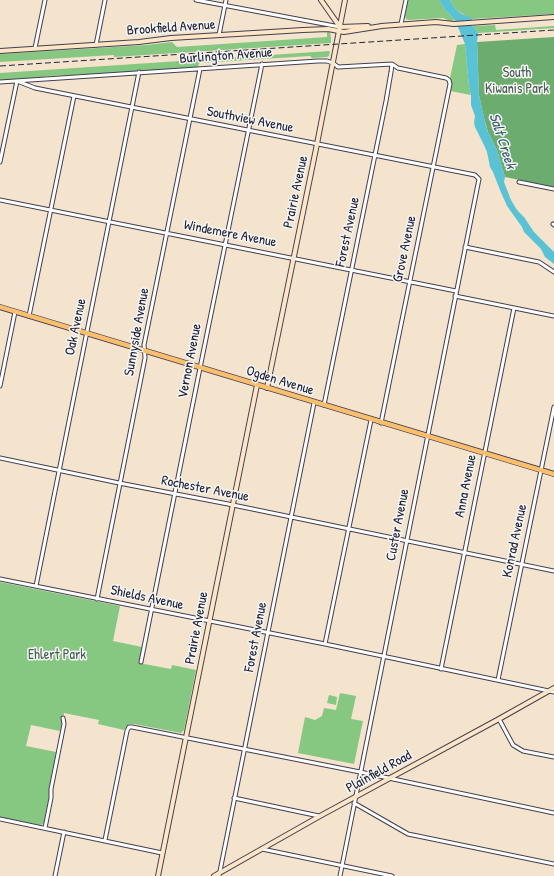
<!DOCTYPE html>
<style>
body{margin:0}
canvas{display:block;background:#f4e3cd}
</style>
<canvas width="554" height="876"></canvas>
<script>
const ctx = document.querySelector('canvas').getContext('2d');
ctx.lineJoin = 'round';
function fill(path, color) { ctx.fillStyle = color; ctx.fill(path, 'evenodd'); }
const toPath = rows => new Path2D(rows.map(r => 'M' + r).join(''));
function strokePath(path, color, width, dash) { ctx.strokeStyle = color; ctx.lineWidth = width; ctx.lineCap = dash ? 'butt' : 'round'; ctx.setLineDash(dash || []); ctx.stroke(path); }
function drawText(font, color, halo, rows, align = 'center') {
  ctx.font = font + ' "Patrick Hand",sans-serif'; ctx.lineWidth = 3; ctx.setLineDash([]); ctx.textBaseline = 'middle'; ctx.strokeStyle = halo; ctx.fillStyle = color; for (const [text, x, y, turn = 0] of rows) {
    ctx.save(); ctx.translate(x, y); ctx.rotate((+turn || 0) * Math.PI / 180); ctx.textAlign = isNaN(turn) ? turn : align; if (halo) ctx.strokeText(text, 0, 0); ctx.fillText(text, 0, 0); ctx.restore();
  }
}
fill(toPath([
 [408,0,439,0,446,11,455,20,450,21,443,18,408,20,406,19,405,16],
 [450,0,554,0,554,14,472,19,456,10],
 [495,25,496,30,554,26,554,28,478,33,476,29,472,26],
 [327,32,330,32,331,38,331,43,114,57,114,55,0,62,0,54,147,45,172,42,177,47,327,37],
 [465,44,469,86,471,95,450,91,451,81,450,78,457,45],
 [330,51,329,56,327,57,312,58,310,56,200,63,198,65,199,66,198,67,79,75,77,74,76,75,46,76,44,77,0,80,0,73],
 [0,582,120,606,113,641,142,647,139,663,171,669,172,665,196,670,184,730,181,733,134,724,129,724,124,730,98,724,99,720,64,713,60,731,31,725,26,746,56,752,49,788,49,797,44,822,43,824,40,825,0,817],
 [340,693,356,696,351,719,363,721,354,764,298,753,305,717,315,720,322,716,324,708,336,710],
 [329,695,337,697,336,705,327,703]
]), '#86c881');
fill(toPath([
 [554,37,554,187,505,177,497,150,488,132,484,118,479,95,477,42]
]), '#6cac6f');
fill(toPath([
 [439,0,450,0,456,10,462,14,470,17,472,19,472,26,476,29,478,33,477,42,479,95,486,126,488,132,497,150,505,177,504,182,511,200,517,210,524,217,534,232,554,252,554,264,545,257,541,249,524,232,522,227,507,206,500,190,493,172,490,167,487,152,484,145,475,127,474,123,475,116,471,105,471,95,469,86,465,44,455,20,446,11]
]), '#59c2d4');
const street = toPath([
 [196,0,340,27],
 [401,24,406,0],
 [219,35,226,0],
 [96,45,105,0],
 [35,48,45,0],
 [0,82,318,61,327,61,333,63,338,67,392,64,398,68,446,78,449,80,450,84,381,423],
 [0,162,17,81,35,88,475,175,479,179,340,876],
 [519,182,554,189],
 [0,200,456,291],
 [553,224,554,225],
 [465,247,539,262,554,272],
 [455,296,554,316],
 [29,316,74,96],
 [0,386,15,312],
 [324,405,386,101,391,72,392,64],
 [0,458,119,483,228,504,554,571],
 [0,579,325,644,554,692],
 [36,586,139,72],
 [97,599,145,358,144,345,200,69],
 [325,644,371,420],
 [141,662,200,368,262,64],
 [441,669,514,308],
 [498,680,554,407],
 [499,719,513,745,523,751,554,757],
 [234,798,319,816],
 [354,803,408,834,554,864],
 [0,819,162,853],
 [45,828,51,798,51,789,64,724,63,718],
 [105,840,127,731,129,727,132,727,360,772,554,813],
 [262,849,392,876],
 [55,876,64,832],
 [219,876,314,403]
]);
const secondary = toPath([
 [321,0,340,27],
 [381,26,436,22,454,24,554,17],
 [340,27,368,26],
 [0,51,139,42,171,38,303,30,328,29,344,32,382,26],
 [267,388,317,144,345,0],
 [158,876,257,385],
 [214,876,320,816,499,719,554,688]
]);
const primary = toPath([
 [0,307,554,474]
]);
strokePath(street, '#423f51', 5);
strokePath(secondary, '#423f51', 6);
strokePath(primary, '#423f51', 6);
strokePath(street, '#fff', 3);
strokePath(secondary, '#fde5c5', 4);
strokePath(primary, '#fabe6d', 4.5);
strokePath(toPath([
 [0,66,554,30]
]), '#22223b', 1, [6, 3]);
drawText('14px', '#22223b', '#f6f6f2', [
 ["Brookfield Avenue",171,28,-4],
 ["Burlington Avenue",226,56,-4],
 ["Southview Avenue",250,120,11],
 ["Prairie Avenue",296,192,-78],
 ["Forest Avenue",348,232,-78],
 ["Windemere Avenue",230,234,11],
 ["Grove Avenue",405,249,-78],
 ["Oak Avenue",76,327,-78],
 ["Sunnyside Avenue",137,332,-80],
 ["Vernon Avenue",190,361,-79],
 ["Ogden Avenue",280,381,17],
 ["Anna Avenue",466,486,-79],
 ["Rochester Avenue",205,489,11],
 ["Custer Avenue",398,525,-79],
 ["Konrad Avenue",515,541,-78],
 ["Shields Avenue",147,598,12],
 ["Prairie Avenue",197,628,-79],
 ["Forest Avenue",256,637,-79],
 ["Plainfield Road",379,772,-29]
]);
drawText('14px', '#455c54', '#f6f6f2', [
 ["South",517,73],
 ["Kiwanis Park",517,89],
 ["Ehlert Park",57,655]
]);
drawText('italic 15px', '#355a71', '#f6f6f2', [
 ["Salt Creek",502,141,72]
]);
</script>
